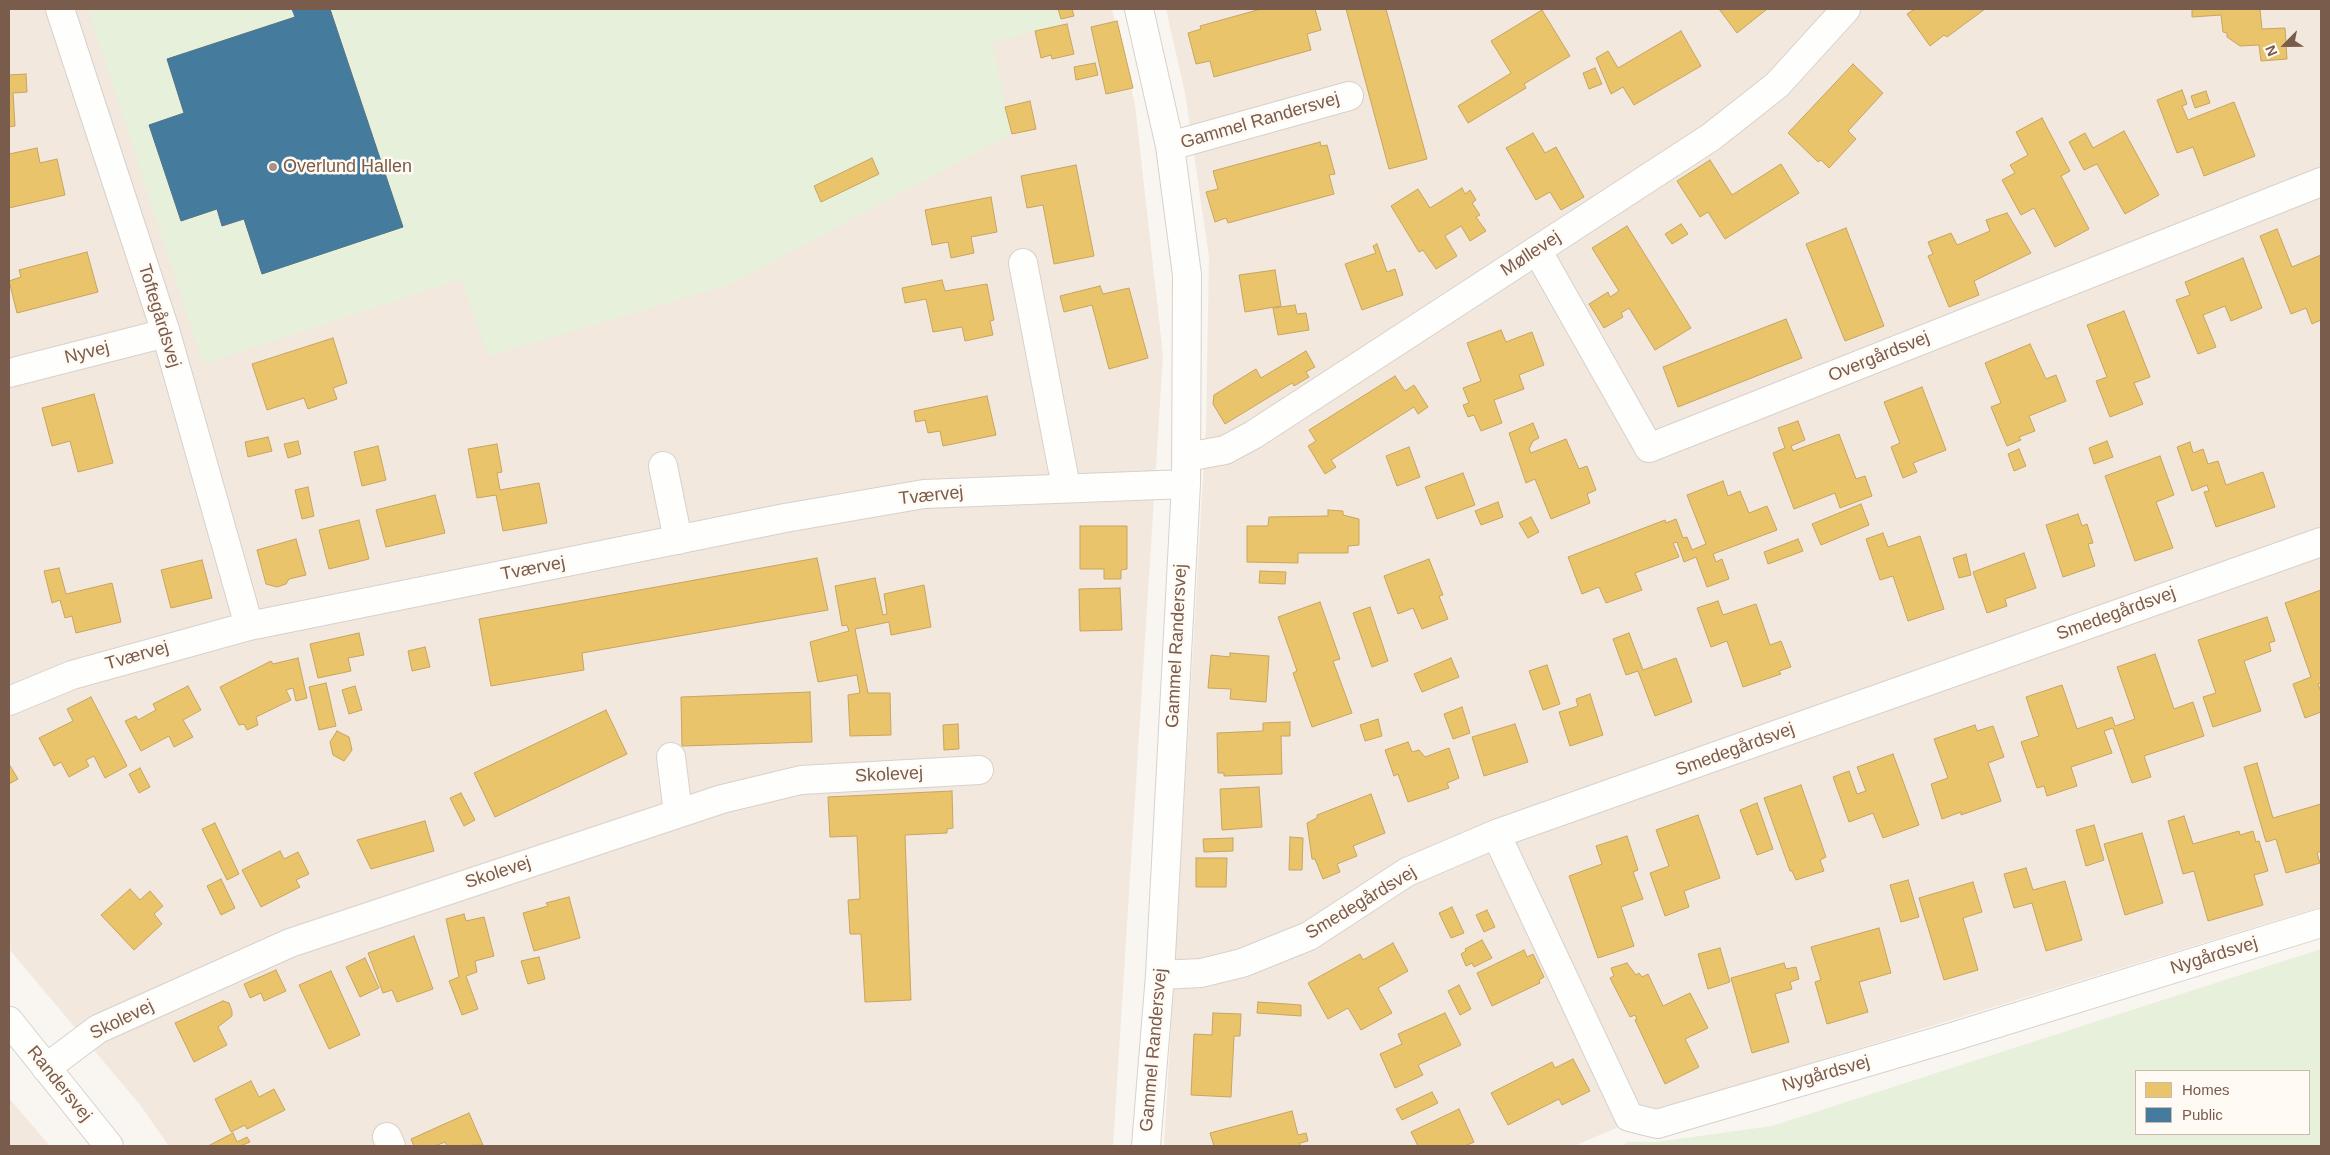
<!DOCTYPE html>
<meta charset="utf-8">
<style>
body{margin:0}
#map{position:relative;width:2330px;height:1155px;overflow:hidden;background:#f9f5f0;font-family:Helvetica,sans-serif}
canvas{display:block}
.frame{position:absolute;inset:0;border:10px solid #7a5c4d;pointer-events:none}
.legend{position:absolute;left:2135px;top:1070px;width:175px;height:65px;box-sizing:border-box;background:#fffaf3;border:1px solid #cabbb1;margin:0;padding:6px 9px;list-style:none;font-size:15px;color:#7a5c4d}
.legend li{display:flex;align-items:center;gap:10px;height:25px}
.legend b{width:25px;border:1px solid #cabbb1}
.north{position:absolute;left:2260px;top:20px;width:50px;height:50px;-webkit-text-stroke:4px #fffaf3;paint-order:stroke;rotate:247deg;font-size:14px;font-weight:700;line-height:20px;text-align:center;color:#7a5c4d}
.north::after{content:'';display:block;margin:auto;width:18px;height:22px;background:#7a5c4d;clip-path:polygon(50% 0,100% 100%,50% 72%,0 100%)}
</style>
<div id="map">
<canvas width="2330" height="1155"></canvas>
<div class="frame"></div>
<ul class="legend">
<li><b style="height:14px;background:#e9c46a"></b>Homes</li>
<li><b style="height:14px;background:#457b9d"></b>Public</li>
</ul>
<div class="north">N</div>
</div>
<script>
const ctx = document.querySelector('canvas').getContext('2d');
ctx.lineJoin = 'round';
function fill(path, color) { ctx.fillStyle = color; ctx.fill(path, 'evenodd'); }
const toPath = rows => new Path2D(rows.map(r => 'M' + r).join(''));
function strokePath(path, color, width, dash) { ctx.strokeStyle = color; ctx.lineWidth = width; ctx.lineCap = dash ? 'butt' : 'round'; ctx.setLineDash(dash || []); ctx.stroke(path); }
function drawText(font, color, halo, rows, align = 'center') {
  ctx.font = font + ' Helvetica,sans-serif'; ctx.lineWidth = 5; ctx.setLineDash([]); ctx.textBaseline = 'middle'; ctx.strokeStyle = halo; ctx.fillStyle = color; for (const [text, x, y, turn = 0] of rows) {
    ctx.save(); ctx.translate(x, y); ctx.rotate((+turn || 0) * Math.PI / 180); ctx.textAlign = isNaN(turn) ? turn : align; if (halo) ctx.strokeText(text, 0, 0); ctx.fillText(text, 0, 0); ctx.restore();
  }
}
fill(toPath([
 [9,9,1112,9,1135,105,1163,355,1113,1146,169,1146,140,1105,9,949],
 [1166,9,2321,9,2321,907,1663,1108,1574,1146,1164,1146,1206,427,1209,257,1185,93],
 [9,1098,50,1146,9,1146]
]), '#f2e8de');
fill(toPath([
 [88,9,1059,9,1062,23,993,43,1011,134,729,285,488,356,461,279,203,364],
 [2321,949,2321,1146,1621,1146,1627,1142,1657,1142,1772,1126],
 [2309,1071,2309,1134,2136,1134,2136,1071]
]), '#e7f0db');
const homes = toPath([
 [1058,9,1072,9,1074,16,1061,19,1058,9],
 [1261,9,1315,9,1321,30,1307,34,1311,50,1214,77,1210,61,1196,64,1188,33,1201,29,1200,26,1261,9],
 [1346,9,1386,9,1427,159,1389,169,1346,9],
 [1719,9,1767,9,1737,33,1719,9],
 [1915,9,1985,9,1947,37,1944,35,1930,46,1907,14,1915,9],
 [2192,9,2260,9,2262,29,2285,28,2287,59,2261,61,2259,45,2240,46,2227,37,2227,33,2223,32,2221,15,2192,17,2192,9],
 [1542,10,1570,56,1524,84,1526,88,1468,123,1458,106,1511,73,1491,41,1542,10],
 [1117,21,1133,88,1106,94,1091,27,1117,21],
 [1067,24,1074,54,1052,59,1051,55,1041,58,1035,31,1067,24],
 [1681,31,1701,66,1634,105,1623,87,1611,94,1596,58,1608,51,1618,68,1681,31],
 [1095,63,1098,75,1076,80,1074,67,1095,63],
 [1853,64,1883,93,1848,131,1856,139,1829,168,1821,160,1818,162,1788,133,1853,64],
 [1595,68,1602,84,1589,89,1583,73,1595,68],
 [26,74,27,92,13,93,15,126,9,127,9,75,26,74],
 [2182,90,2187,104,2182,106,2188,120,2234,102,2255,156,2204,176,2193,147,2177,153,2157,100,2182,90],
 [2206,91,2210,103,2195,108,2191,96,2206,91],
 [1030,101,1036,129,1012,134,1005,107,1030,101],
 [2042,118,2070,171,2061,176,2089,229,2055,247,2034,208,2021,215,2002,180,2015,173,2010,165,2028,155,2016,132,2042,118],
 [2124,131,2159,195,2125,214,2097,164,2084,170,2069,142,2085,133,2093,148,2124,131],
 [1533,133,1545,153,1556,147,1584,197,1561,210,1550,192,1536,200,1506,148,1533,133],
 [1320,142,1321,146,1327,145,1335,174,1329,175,1334,194,1228,223,1226,218,1215,222,1206,192,1218,189,1213,171,1320,142],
 [37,148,40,163,57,159,65,195,9,208,9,154,37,148],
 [872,158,879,174,821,202,814,186,872,158],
 [1710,160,1732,195,1781,164,1799,193,1725,239,1708,212,1700,217,1677,181,1710,160],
 [1076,165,1094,256,1054,264,1043,205,1027,208,1021,176,1076,165],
 [1462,188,1465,194,1470,190,1476,200,1472,203,1480,215,1476,217,1486,231,1470,241,1461,226,1445,236,1457,256,1436,269,1423,250,1419,252,1391,206,1418,189,1430,208,1462,188],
 [991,197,997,232,971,237,974,253,951,258,948,242,932,245,925,210,991,197],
 [2007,213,2031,253,1974,281,1979,295,1949,307,1928,256,1933,254,1928,242,1951,233,1957,245,1990,231,1986,220,2007,213],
 [1681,224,1688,234,1672,244,1665,234,1681,224],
 [1627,226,1691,328,1655,350,1629,308,1621,313,1623,317,1604,328,1589,304,1608,292,1610,297,1619,291,1592,248,1627,226],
 [1846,228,1884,326,1845,341,1806,244,1846,228],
 [2277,229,2292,267,2321,255,2321,320,2312,324,2306,308,2291,314,2260,236,2277,229],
 [1377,244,1387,272,1395,269,1403,295,1362,310,1345,264,1376,253,1373,246,1377,244],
 [87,252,98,292,17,313,9,281,21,277,19,270,87,252],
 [2243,258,2262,308,2231,321,2225,306,2203,315,2216,347,2198,354,2176,300,2190,295,2185,282,2243,258],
 [1275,270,1281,306,1245,312,1239,275,1275,270],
 [942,280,945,291,987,284,994,320,990,321,993,335,965,341,962,327,933,332,926,299,905,303,902,288,942,280],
 [1100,286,1103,294,1129,288,1148,358,1109,369,1092,305,1064,312,1060,296,1100,286],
 [1295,305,1297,314,1306,313,1309,330,1278,335,1273,308,1295,305],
 [2124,311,2150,377,2134,383,2143,404,2110,417,2096,381,2107,377,2087,325,2124,311],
 [1786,319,1802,358,1678,407,1663,367,1786,319],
 [1501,330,1506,342,1532,332,1544,365,1519,375,1524,389,1494,400,1502,423,1481,431,1474,415,1468,417,1463,405,1469,403,1463,388,1481,381,1467,343,1501,330],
 [333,338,347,383,333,388,337,399,308,409,304,398,267,410,252,364,333,338],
 [2030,344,2046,379,2056,375,2066,401,2029,416,2035,431,2019,437,2021,440,2007,446,1991,407,2001,403,1985,363,2030,344],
 [1306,351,1315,367,1306,372,1309,377,1294,386,1292,383,1225,424,1213,404,1214,395,1256,369,1261,378,1306,351],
 [1395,376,1405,391,1414,385,1428,407,1418,414,1414,407,1331,460,1336,467,1325,474,1308,446,1316,441,1309,430,1395,376],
 [1922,387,1946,450,1913,463,1917,472,1903,478,1891,447,1900,443,1884,402,1922,387],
 [94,394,113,463,78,472,70,441,52,446,42,408,94,394],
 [987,396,996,435,943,446,940,431,928,433,925,420,916,422,914,411,987,396],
 [1798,421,1805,440,1791,446,1793,451,1839,434,1856,479,1865,476,1872,496,1840,508,1835,493,1794,509,1773,453,1785,448,1778,428,1798,421],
 [1533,423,1539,438,1533,441,1529,449,1531,453,1566,439,1579,469,1587,466,1596,490,1587,494,1590,503,1551,519,1535,479,1526,483,1509,433,1533,423],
 [268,437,272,451,248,457,245,442,268,437],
 [298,441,301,454,288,458,284,444,298,441],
 [2107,441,2113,457,2094,464,2089,448,2107,441],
 [2190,442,2193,453,2203,449,2208,464,2218,461,2226,485,2263,472,2275,507,2216,527,2204,492,2209,491,2207,485,2192,491,2177,447,2190,442],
 [497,444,502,472,497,473,500,490,539,483,547,523,503,531,496,495,477,498,468,449,497,444],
 [378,446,386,480,362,486,354,452,378,446],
 [1409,447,1420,477,1397,486,1386,456,1409,447],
 [2019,449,2026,466,2014,471,2008,454,2019,449],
 [2160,456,2174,495,2156,502,2173,548,2135,561,2105,476,2160,456],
 [1463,473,1475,505,1437,519,1425,487,1463,473],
 [1723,481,1728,496,1740,491,1749,513,1767,506,1777,530,1713,554,1716,562,1722,559,1729,579,1707,587,1696,557,1684,562,1677,542,1673,543,1679,557,1635,573,1642,590,1606,603,1599,587,1582,594,1568,557,1665,520,1666,523,1676,519,1683,538,1687,537,1692,550,1706,544,1687,495,1723,481],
 [308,487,314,516,302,519,295,490,308,487],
 [435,495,445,533,386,547,376,510,435,495],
 [1498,502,1503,517,1481,525,1475,511,1498,502],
 [1861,504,1869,525,1821,545,1812,524,1861,504],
 [1328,510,1343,511,1343,515,1359,519,1359,545,1348,546,1348,553,1298,553,1298,563,1247,562,1247,526,1268,526,1269,517,1328,516,1328,510],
 [2078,514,2082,526,2087,524,2093,543,2088,544,2095,566,2063,577,2046,525,2078,514],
 [1531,517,1539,532,1528,538,1519,523,1531,517],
 [359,520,369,559,329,569,319,530,359,520],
 [1080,526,1127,526,1127,569,1121,570,1121,579,1104,579,1104,569,1080,569,1080,526],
 [1883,533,1888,547,1920,536,1944,609,1908,621,1893,576,1880,580,1866,539,1883,533],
 [296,539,306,575,289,579,286,584,277,587,266,584,257,550,296,539],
 [1798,539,1803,551,1768,564,1764,552,1798,539],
 [2024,553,2036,588,2005,599,2007,606,1987,613,1973,572,2024,553],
 [1966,554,1971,575,1959,578,1953,558,1966,554],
 [817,558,828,610,582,653,584,670,491,686,479,619,817,558],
 [1429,559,1443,595,1439,596,1448,619,1422,629,1413,608,1398,614,1384,576,1429,559],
 [202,560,212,598,171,608,161,570,202,560],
 [59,568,66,594,112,583,121,622,76,633,72,616,65,618,60,600,52,603,44,571,59,568],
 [1260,571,1286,572,1285,584,1259,583,1260,571],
 [875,578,883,615,887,614,884,594,924,585,931,627,891,635,889,622,855,629,868,693,890,693,891,735,850,736,848,695,860,693,857,675,818,682,810,642,849,631,847,625,842,626,835,586,875,578],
 [1120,588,1122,630,1080,631,1079,589,1120,588],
 [2321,590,2321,683,2318,684,2321,692,2321,712,2305,718,2293,684,2311,677,2285,603,2321,590],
 [1718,601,1723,615,1756,604,1770,645,1781,641,1791,667,1779,671,1781,674,1743,687,1727,641,1711,647,1697,608,1718,601],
 [1320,602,1340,659,1333,661,1352,713,1312,727,1293,673,1297,671,1278,617,1320,602],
 [1370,607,1388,661,1372,667,1353,613,1370,607],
 [2267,617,2275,641,2269,643,2271,651,2244,661,2261,711,2213,727,2203,697,2216,693,2198,640,2267,617],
 [359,633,364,655,348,658,351,671,318,678,310,644,359,633],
 [1629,633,1643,670,1676,658,1692,702,1655,716,1638,671,1626,675,1613,639,1629,633],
 [425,647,430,667,412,671,408,651,425,647],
 [1230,653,1269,656,1266,702,1230,699,1231,689,1208,688,1211,655,1230,657,1230,653],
 [2155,654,2174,709,2193,702,2204,736,2144,756,2151,777,2132,783,2113,728,2104,731,2112,753,2071,767,2077,786,2047,796,2044,786,2037,788,2021,742,2039,736,2026,697,2062,685,2077,729,2112,717,2115,726,2135,719,2117,667,2155,654],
 [298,658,307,698,296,701,293,688,286,690,291,700,256,717,258,725,247,730,244,724,239,725,220,687,271,661,273,664,298,658],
 [1451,658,1459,677,1422,692,1414,674,1451,658],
 [1547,665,1560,704,1543,710,1529,671,1547,665],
 [326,683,336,726,319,730,309,687,326,683],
 [188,686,201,710,183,720,193,737,174,747,169,736,141,751,125,721,136,716,138,720,156,710,153,704,188,686],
 [355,686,362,710,349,714,342,690,355,686],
 [810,692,812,742,682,746,681,697,810,692],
 [1590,694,1603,735,1570,746,1559,712,1578,706,1576,699,1590,694],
 [91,697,127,766,105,778,94,756,86,760,89,766,69,777,61,762,54,766,39,738,73,721,67,709,91,697],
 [1462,707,1470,733,1453,739,1444,714,1462,707],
 [606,710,627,754,495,817,474,773,606,710],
 [1378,719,1382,736,1365,741,1360,725,1378,719],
 [1290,722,1290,736,1281,736,1282,774,1224,776,1224,773,1218,773,1217,733,1263,731,1263,723,1290,722],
 [958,724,959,749,944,750,943,725,958,724],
 [1515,724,1528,762,1484,776,1472,737,1515,724],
 [1975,725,1977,731,1993,726,2004,757,1988,763,2001,801,1961,815,1961,812,1942,819,1931,784,1948,778,1934,739,1975,725],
 [337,731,349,737,352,750,344,761,333,755,330,742,337,731],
 [1408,742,1412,752,1419,750,1425,757,1449,748,1459,778,1447,783,1449,788,1408,802,1398,774,1394,776,1385,750,1408,742],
 [1893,754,1919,825,1883,838,1873,813,1849,822,1833,777,1849,771,1857,794,1866,791,1857,767,1893,754],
 [2257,763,2273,818,2321,804,2321,851,2317,853,2320,863,2286,873,2276,839,2266,842,2244,767,2257,763],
 [9,764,18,779,9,784,9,764],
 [140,768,150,787,139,793,129,774,140,768],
 [1801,785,1826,857,1820,860,1824,871,1796,880,1792,871,1790,871,1764,798,1801,785],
 [1259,787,1262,827,1222,830,1220,789,1259,787],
 [952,791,953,828,947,829,947,833,905,835,911,1000,865,1002,861,934,850,934,848,900,860,899,857,836,830,837,828,797,952,791],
 [461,793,475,820,464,826,450,798,461,793],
 [1371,794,1385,833,1353,846,1357,856,1337,864,1340,872,1323,879,1315,859,1312,859,1307,823,1317,818,1317,815,1371,794],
 [1757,803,1773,849,1757,855,1740,810,1757,803],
 [1698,815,1720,878,1684,891,1689,907,1665,916,1650,873,1669,866,1656,830,1698,815],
 [2184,816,2193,844,2239,831,2240,835,2253,831,2256,842,2259,841,2268,871,2254,875,2263,905,2208,921,2194,871,2183,874,2168,821,2184,816],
 [425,821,434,851,371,869,357,840,425,821],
 [215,823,239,874,227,880,202,829,215,823],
 [2094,825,2104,860,2086,866,2076,830,2094,825],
 [2142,833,2163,903,2125,915,2104,844,2142,833],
 [1627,836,1638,870,1633,872,1643,899,1621,907,1634,946,1598,958,1569,876,1602,864,1596,846,1627,836],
 [1290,837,1303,838,1302,870,1289,870,1290,837],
 [1233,838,1233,851,1204,852,1203,839,1233,838],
 [280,851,284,859,298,852,309,874,296,880,300,887,261,907,242,870,280,851],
 [1196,858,1227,858,1226,887,1196,887,1196,858],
 [2026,868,2033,890,2065,881,2082,940,2046,951,2032,903,2014,908,2004,874,2026,868],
 [221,879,235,908,221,915,207,886,221,879],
 [1908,880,1919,917,1901,922,1890,885,1908,880],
 [1973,882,1982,912,1963,918,1978,970,1944,980,1919,898,1973,882],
 [130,889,140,900,150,891,163,906,154,914,162,924,134,950,101,915,130,889],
 [569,897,580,938,534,951,523,913,548,906,546,903,569,897],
 [1452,907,1464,933,1451,938,1439,913,1452,907],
 [1487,910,1495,927,1484,932,1476,915,1487,910],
 [464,914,466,921,484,917,494,956,475,961,477,972,466,976,478,1009,462,1015,449,981,459,977,446,919,464,914],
 [1879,928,1891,973,1859,982,1868,1012,1827,1024,1815,982,1821,980,1811,947,1879,928],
 [414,936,433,989,397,1002,392,990,383,993,368,953,414,936],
 [1482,940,1492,958,1474,967,1472,963,1466,966,1461,954,1466,951,1465,949,1482,940],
 [1393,943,1408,971,1378,988,1392,1013,1361,1030,1348,1008,1328,1019,1308,983,1360,954,1363,960,1393,943],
 [1720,948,1730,982,1708,989,1698,954,1720,948],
 [1524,950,1527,957,1533,954,1544,977,1539,980,1540,983,1492,1006,1477,973,1524,950],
 [539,957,545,979,528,984,521,961,539,957],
 [365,958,379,988,360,997,346,967,365,958],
 [1627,963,1636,975,1639,973,1642,977,1648,974,1663,1006,1690,993,1708,1028,1685,1039,1699,1067,1665,1084,1635,1020,1637,1019,1635,1015,1630,1017,1610,978,1614,976,1611,968,1627,963],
 [1784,963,1786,969,1796,967,1799,979,1790,982,1792,989,1775,994,1789,1042,1752,1053,1731,978,1784,963],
 [276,970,286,991,264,1001,261,993,250,998,244,984,276,970],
 [331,971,360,1035,329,1049,299,985,331,971],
 [1459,985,1471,1009,1460,1015,1448,991,1459,985],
 [223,1001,229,1003,232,1011,232,1016,218,1027,227,1045,194,1062,175,1023,223,1001],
 [1258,1002,1301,1005,1301,1016,1257,1013,1258,1002],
 [1213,1013,1241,1014,1240,1036,1234,1036,1231,1097,1191,1095,1194,1034,1212,1035,1213,1013],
 [1445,1013,1461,1045,1418,1065,1423,1075,1395,1088,1380,1054,1402,1044,1398,1034,1445,1013],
 [1573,1059,1590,1091,1562,1105,1559,1099,1508,1125,1491,1093,1552,1062,1555,1068,1573,1059],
 [251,1081,259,1097,274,1089,285,1110,247,1129,245,1125,231,1132,215,1099,251,1081],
 [1432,1092,1438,1103,1402,1120,1396,1109,1432,1092],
 [1459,1109,1474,1142,1465,1146,1418,1146,1411,1132,1459,1109],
 [1292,1111,1298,1135,1306,1133,1308,1141,1300,1143,1300,1146,1214,1146,1210,1133,1292,1111],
 [469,1113,483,1145,447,1146,445,1142,435,1146,414,1146,411,1139,469,1113],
 [233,1133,237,1142,247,1137,250,1142,240,1146,208,1146,233,1133]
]);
fill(homes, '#e9c46a');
strokePath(homes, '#c8a561', 1);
const public = toPath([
 [292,9,330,9,403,227,262,274,244,219,222,226,217,209,181,221,149,125,184,113,167,59,295,17,292,9]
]);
fill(public, '#457b9d');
strokePath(public, '#557285', 1);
const minor = toPath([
 [60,9,166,333,249,626],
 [1139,9,1170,146,1187,275,1186,484,1160,975,1146,1146],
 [1170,146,1349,96],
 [1537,250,1649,448,2321,182],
 [1023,263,1066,487],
 [9,373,166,333],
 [1187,457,1225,450,1253,435,1711,137,1777,85,1846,9],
 [663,466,678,540],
 [9,701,72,675,249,626,785,518,924,494,1186,484],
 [671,757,678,813],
 [1496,834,1629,1117,1657,1124,1949,1038,2321,923],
 [1160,975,1201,973,1242,963,1309,936,1407,872,1496,834,2321,542],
 [9,1021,109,1146],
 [46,1068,98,1029,290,943,722,799,801,780,979,770],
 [387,1137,391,1146]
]);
strokePath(minor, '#d7d1cb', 30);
strokePath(minor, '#fefefd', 28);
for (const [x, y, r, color] of [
 [273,167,5,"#a69286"]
]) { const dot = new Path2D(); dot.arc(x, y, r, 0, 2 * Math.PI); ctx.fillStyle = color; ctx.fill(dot); strokePath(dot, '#fffaf3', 2); }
drawText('18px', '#7a5c4d', '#fffaf3', [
 ["Gammel Randersvej",1260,121,-16],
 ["Møllevej",1531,254,-33],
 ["Toftegårdsvej",159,316,73],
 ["Nyvej",87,353,-14],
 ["Overgårdsvej",1879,357,-22],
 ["Tværvej",931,496,-6],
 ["Tværvej",533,569,-11],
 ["Smedegårdsvej",2116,614,-20],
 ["Gammel Randersvej",1177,646,-87],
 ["Tværvej",137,656,-16],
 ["Smedegårdsvej",1735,750,-20],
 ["Skolevej",889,775,-3],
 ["Skolevej",498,873,-18],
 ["Smedegårdsvej",1361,903,-31],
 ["Nygårdsvej",2214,956,-17],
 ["Skolevej",122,1020,-26],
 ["Gammel Randersvej",1154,1050,-85],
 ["Nygårdsvej",1826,1074,-16],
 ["Randersvej",59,1084,51]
]);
drawText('18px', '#7a5c4d', '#fffaf3', [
 ["Overlund Hallen",283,167]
], 'left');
</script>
